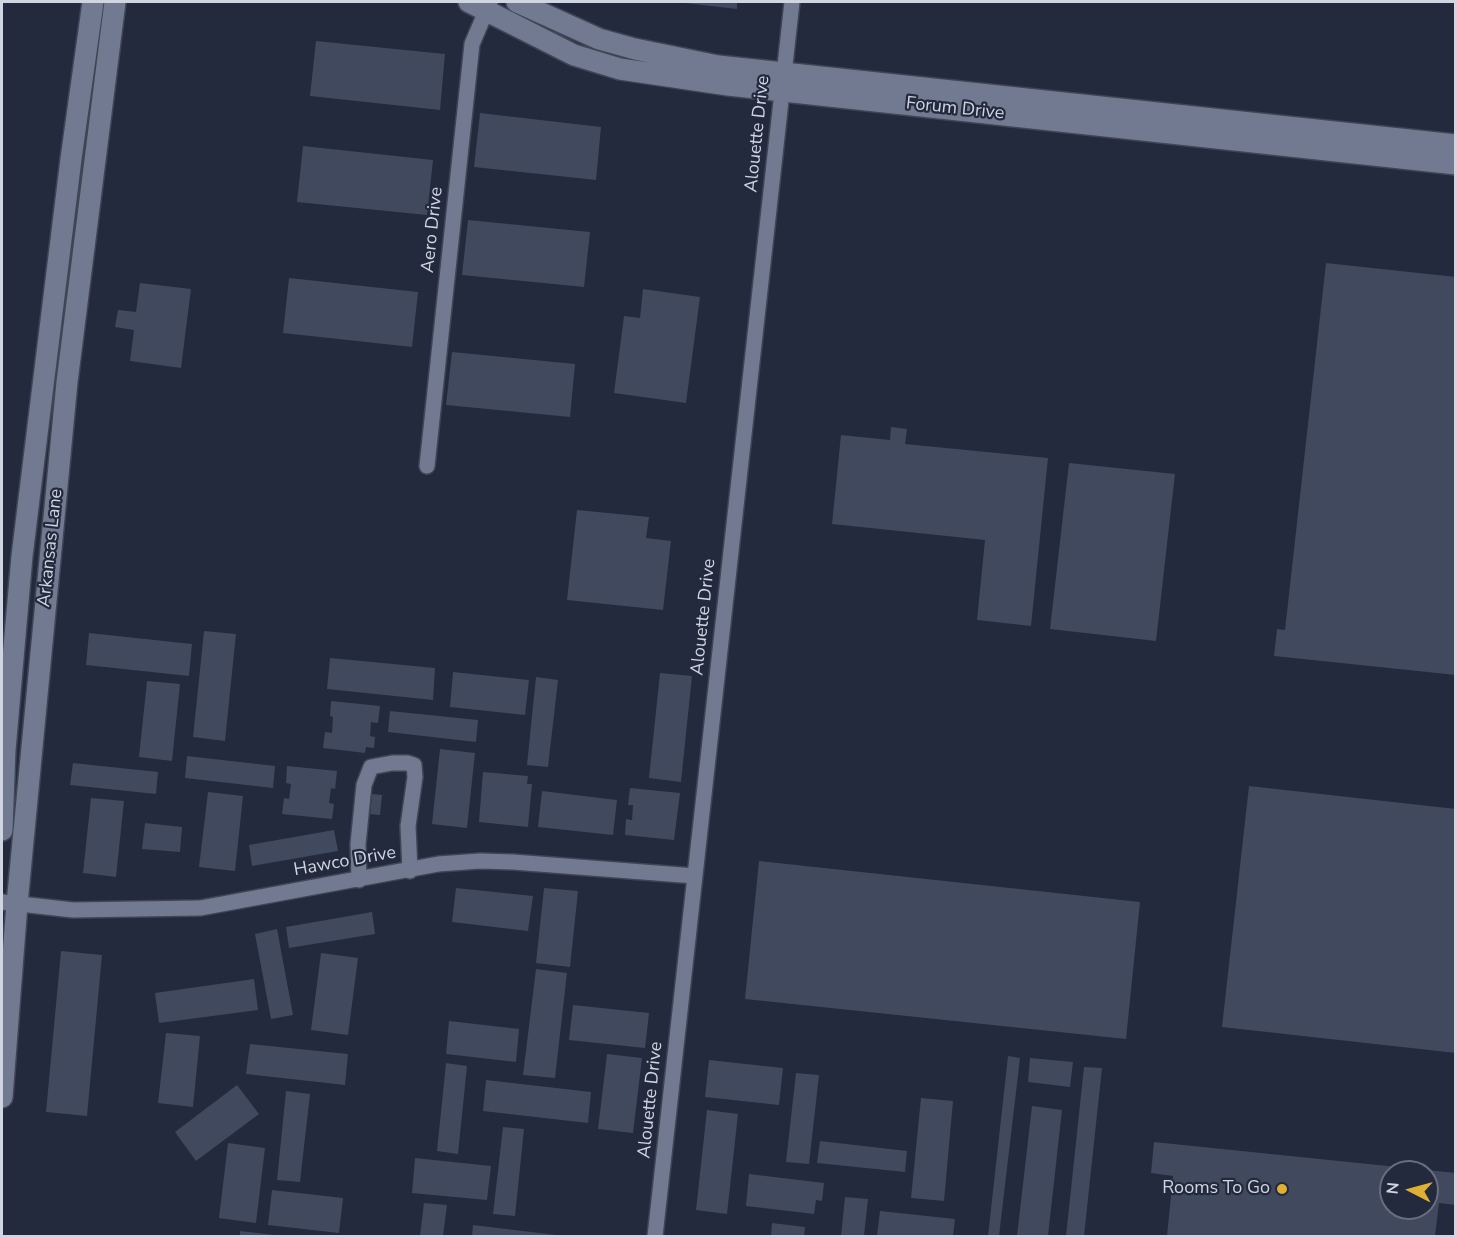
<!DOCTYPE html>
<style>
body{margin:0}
#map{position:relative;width:1457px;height:1238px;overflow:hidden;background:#232a3d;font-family:"Nunito Sans",sans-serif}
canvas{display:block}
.frame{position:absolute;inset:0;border:3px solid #d0d5e2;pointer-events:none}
.north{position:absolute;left:1379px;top:1160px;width:60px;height:60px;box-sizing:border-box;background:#232a3d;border:2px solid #686e7f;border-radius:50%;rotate:276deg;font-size:16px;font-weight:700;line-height:24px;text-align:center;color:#d0d5e2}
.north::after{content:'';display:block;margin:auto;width:21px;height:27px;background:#dfb034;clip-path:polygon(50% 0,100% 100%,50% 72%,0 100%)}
</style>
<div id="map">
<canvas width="1457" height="1238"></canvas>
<div class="frame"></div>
<div class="north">N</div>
</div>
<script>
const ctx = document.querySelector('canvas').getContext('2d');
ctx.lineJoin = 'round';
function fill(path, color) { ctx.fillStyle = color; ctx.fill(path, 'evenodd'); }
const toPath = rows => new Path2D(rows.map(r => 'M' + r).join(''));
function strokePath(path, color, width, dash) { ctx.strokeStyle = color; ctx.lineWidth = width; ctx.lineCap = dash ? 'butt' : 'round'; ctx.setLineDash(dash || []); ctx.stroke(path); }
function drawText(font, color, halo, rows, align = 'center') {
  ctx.font = font + ' "Nunito Sans",sans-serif'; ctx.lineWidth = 4.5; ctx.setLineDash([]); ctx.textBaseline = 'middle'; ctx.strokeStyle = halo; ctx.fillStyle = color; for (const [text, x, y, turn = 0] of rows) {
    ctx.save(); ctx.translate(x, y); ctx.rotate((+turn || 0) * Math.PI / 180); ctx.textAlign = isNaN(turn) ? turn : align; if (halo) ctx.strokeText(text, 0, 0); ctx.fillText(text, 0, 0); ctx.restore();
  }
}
fill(toPath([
 [685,2,737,2,737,9,685,3],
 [316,41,445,54,440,110,310,96],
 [480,113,601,127,596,180,474,167],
 [303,146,433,160,427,215,297,202],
 [468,220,590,232,584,287,462,275],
 [1326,263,1456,277,1456,675,1274,656,1277,629,1285,630],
 [289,278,418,292,412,347,283,333],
 [140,283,191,289,181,368,130,361,134,330,115,327,118,310,136,312],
 [643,289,700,297,686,403,614,393,624,316,640,318],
 [452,352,575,364,570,417,446,405],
 [891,427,907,429,905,444,1048,458,1031,626,977,620,985,540,832,524,841,435,890,440],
 [1069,463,1175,474,1156,641,1050,629],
 [577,510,649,517,646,538,671,541,663,610,567,600],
 [204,631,236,634,225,741,193,737],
 [89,633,192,644,189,676,86,665],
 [330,658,435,668,433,700,327,689],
 [453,672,529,680,525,715,450,707],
 [660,673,692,676,681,782,649,778],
 [536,677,558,680,548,767,527,765],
 [147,681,180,684,172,761,139,757],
 [331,701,380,706,378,723,371,722,370,736,375,737,374,748,366,747,365,753,323,748,325,732,332,733,333,717,330,716],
 [390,711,478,720,476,742,388,732],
 [440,749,475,753,467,828,432,824],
 [187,756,275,766,273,788,185,778],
 [73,763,158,772,156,794,70,785],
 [287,766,337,771,335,789,331,788,329,803,334,804,332,819,282,814,284,798,289,799,291,784,286,783],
 [483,772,528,776,527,784,532,784,528,827,479,822],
 [1249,786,1456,809,1456,1053,1222,1027],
 [630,788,680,793,674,840,625,835,626,819,632,820,633,805,628,805],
 [542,791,617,800,613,835,538,827],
 [208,792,243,796,235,871,199,867],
 [372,794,382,795,380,815,370,814],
 [91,798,124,801,116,877,83,873],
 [145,823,182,827,180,852,142,849],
 [334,830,338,851,252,866,249,845],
 [759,861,1140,902,1126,1039,745,999],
 [456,888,533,896,528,931,452,922],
 [544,888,578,891,570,967,536,963],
 [372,912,375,934,289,948,286,927],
 [277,929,293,1015,271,1019,255,934],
 [61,951,102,955,87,1116,46,1112],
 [321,953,358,958,348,1035,311,1030],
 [536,969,567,973,555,1078,523,1075],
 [254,979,258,1010,159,1023,155,993],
 [573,1005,649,1013,645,1048,569,1040],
 [449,1021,519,1029,516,1062,446,1054],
 [166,1033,200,1036,193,1107,158,1103],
 [250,1044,348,1054,345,1085,246,1074],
 [607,1054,642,1058,633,1133,598,1129],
 [1008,1056,1020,1058,999,1236,988,1236],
 [1030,1058,1073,1062,1070,1087,1028,1082],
 [709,1060,783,1068,779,1105,705,1097],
 [446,1063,467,1066,458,1154,437,1151],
 [1084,1067,1102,1068,1084,1236,1066,1236],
 [796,1073,819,1075,809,1164,786,1162],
 [486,1080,591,1092,588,1123,483,1111],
 [237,1085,259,1114,196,1161,175,1132],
 [286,1091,310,1094,300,1182,277,1180],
 [921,1098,953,1101,944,1201,911,1198],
 [1032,1106,1062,1110,1048,1236,1017,1236],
 [707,1110,738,1114,727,1214,696,1210],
 [503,1127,524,1129,515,1216,493,1214],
 [820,1141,907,1151,905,1172,817,1163],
 [1154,1142,1456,1173,1456,1205,1439,1203,1435,1236,1167,1236,1173,1176,1151,1173],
 [1391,1172,1427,1172,1427,1208,1391,1208],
 [228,1143,265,1148,256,1223,219,1218],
 [415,1158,491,1166,487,1200,412,1193],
 [749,1174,824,1183,822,1201,816,1200,814,1214,746,1206],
 [272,1190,343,1198,339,1233,268,1225],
 [845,1197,868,1199,864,1236,841,1236],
 [424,1203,447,1205,443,1236,420,1236],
 [880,1211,955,1219,953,1236,877,1236],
 [772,1223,805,1227,804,1236,771,1236],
 [473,1225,556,1235,556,1236,472,1236],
 [240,1231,275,1235,275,1236,240,1236]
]), '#40495d');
const street = toPath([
 [427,466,472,44,490,2],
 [359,880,358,844,364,785,371,767,392,763,408,763,414,765,415,777,408,826,410,871],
 [2,902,73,910,200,908,438,864,480,861,513,862,695,876],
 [655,1236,792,2]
]);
const secondary = toPath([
 [469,2,574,55,620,69,728,85,1456,164],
 [517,2,599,39,635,49,718,66,1456,145],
 [2,830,5,750,22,556,71,159,93,2],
 [2,1097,17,904,67,382,115,2]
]);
strokePath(street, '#3f4555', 18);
strokePath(secondary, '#3f4555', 24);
strokePath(street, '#717a91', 15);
strokePath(secondary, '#717a91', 21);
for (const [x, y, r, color] of [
 [1282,1189,6,"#dfb034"]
]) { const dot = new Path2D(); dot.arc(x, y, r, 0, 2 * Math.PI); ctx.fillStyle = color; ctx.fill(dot); strokePath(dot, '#232a3d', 2); }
drawText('18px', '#d0d5e2', '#232a3d', [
 ["Forum Drive",955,109,6],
 ["Alouette Drive",758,134,-84],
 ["Aero Drive",433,230,-84],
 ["Arkansas Lane",51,548,-84],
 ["Alouette Drive",704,617,-84],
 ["Hawco Drive",345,862,-10],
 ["Alouette Drive",651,1100,-84]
]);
drawText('18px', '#d0d5e2', '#232a3d', [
 ["Rooms To Go",1270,1189]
], 'right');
</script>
